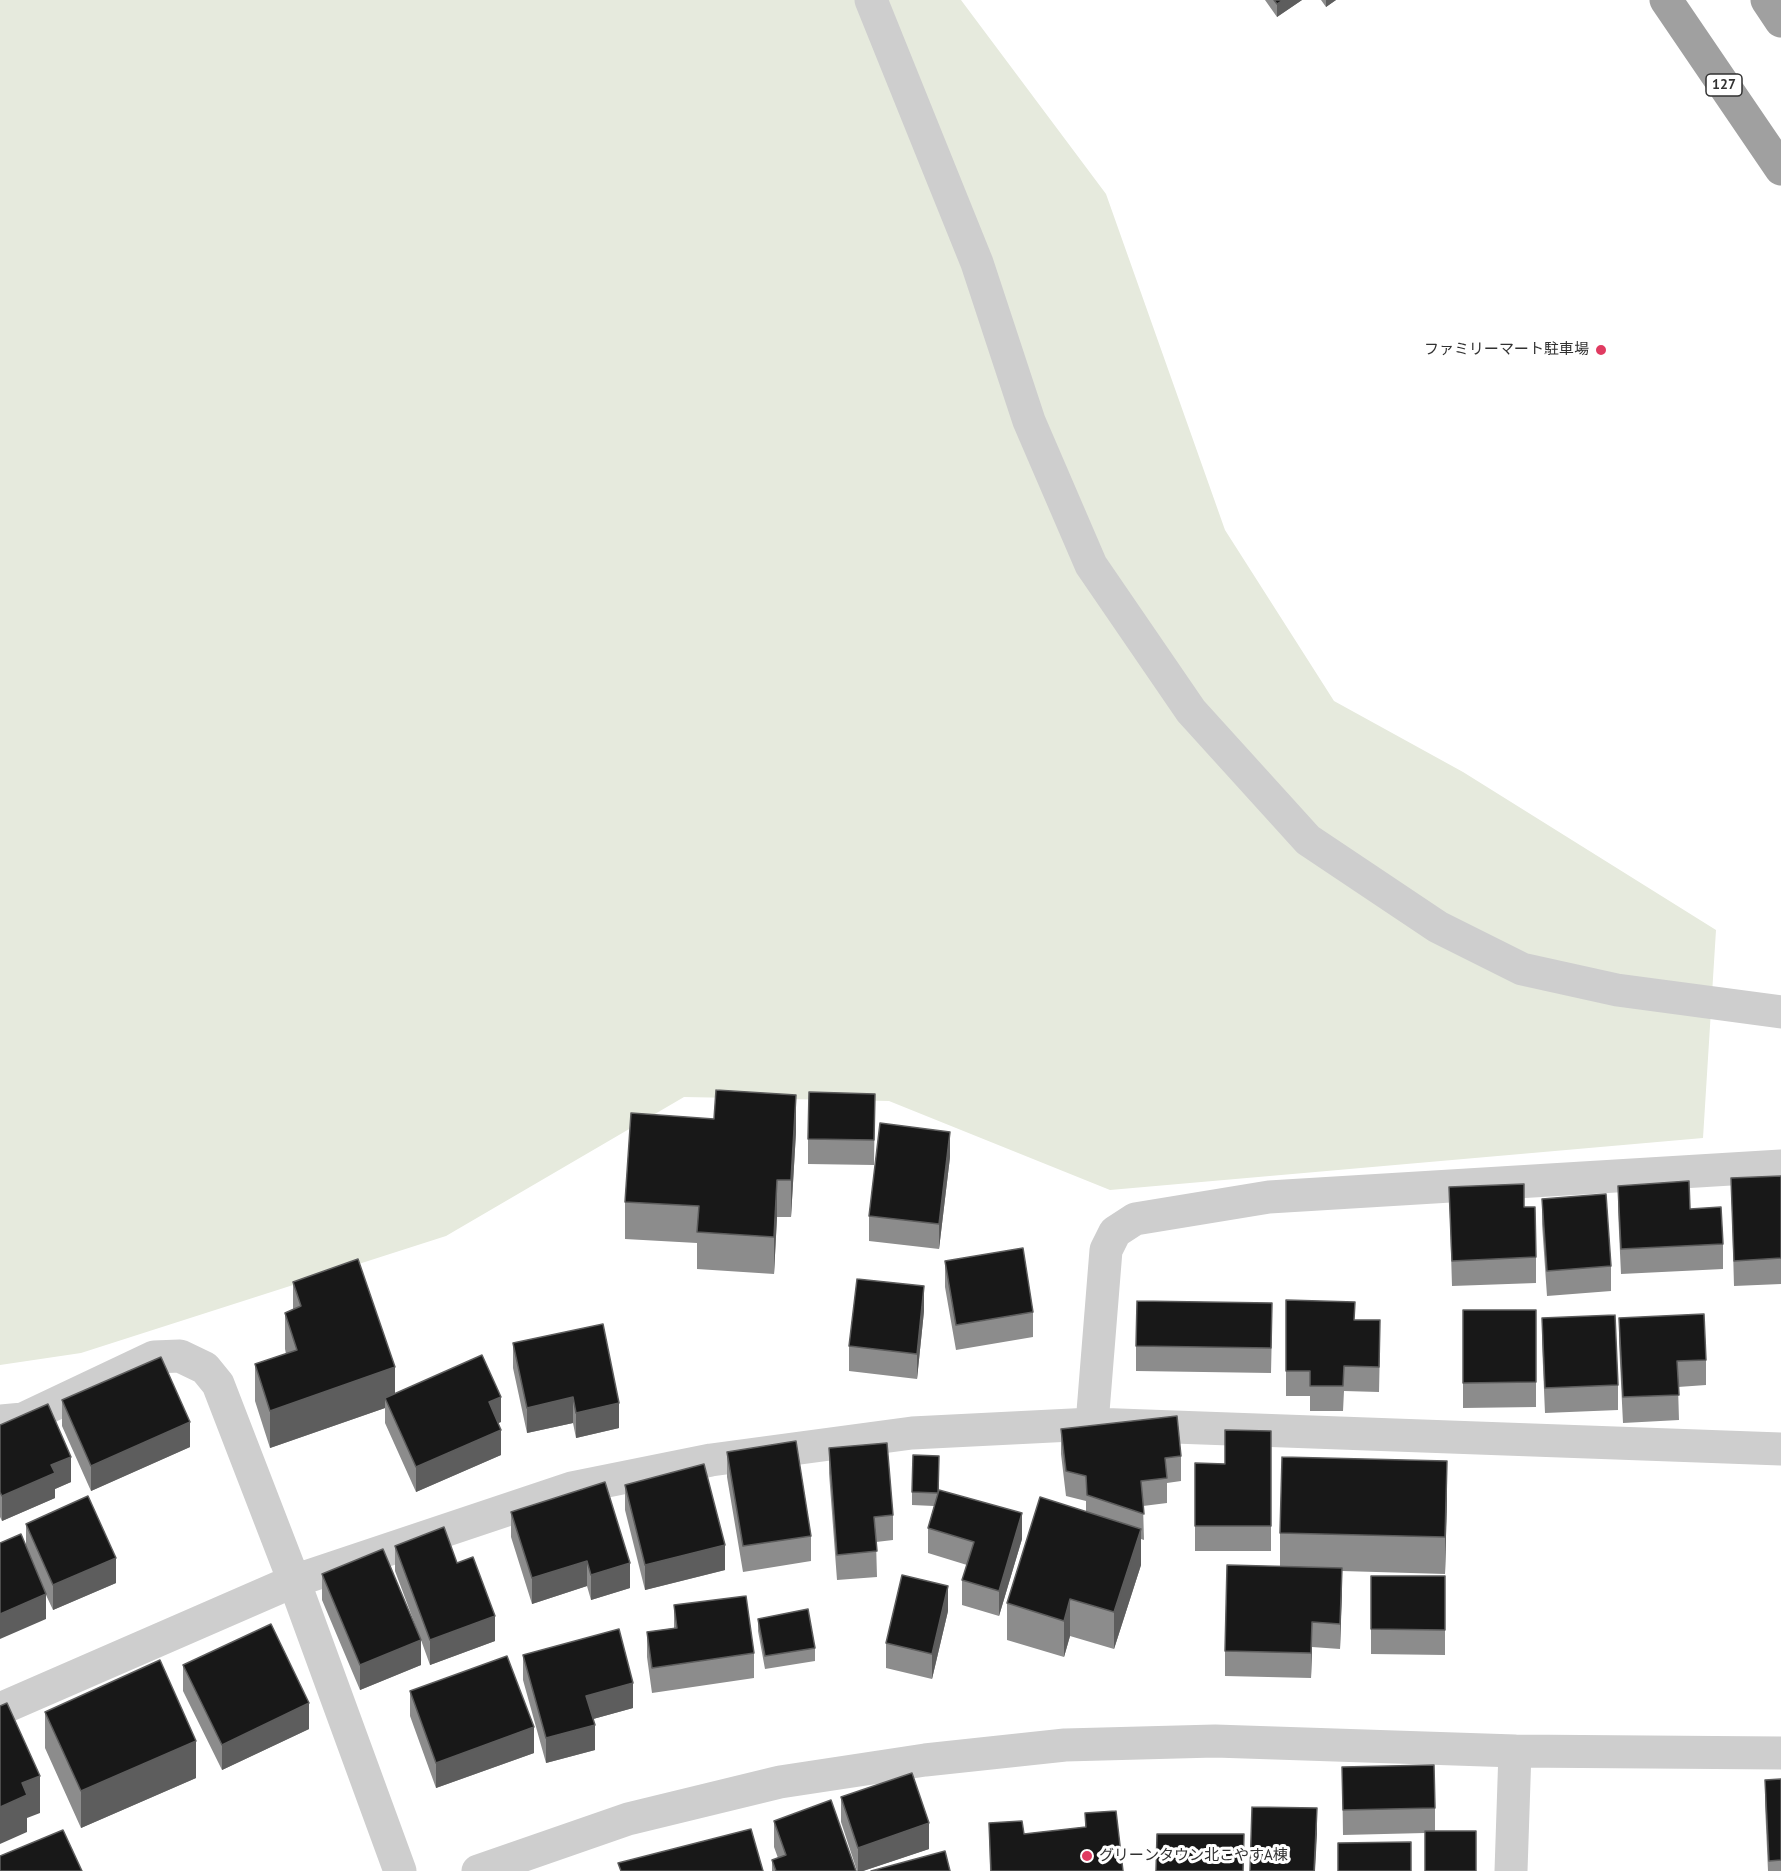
<!DOCTYPE html>
<meta charset="utf-8">
<style>
body{margin:0}
canvas{display:block;background:#fff}
</style>
<canvas width="1781" height="1871"></canvas>
<script>
const ctx = document.querySelector('canvas').getContext('2d');
ctx.lineJoin = 'round';
function fill(path, color) { ctx.fillStyle = color; ctx.fill(path, 'evenodd'); }
const toPath = rows => new Path2D(rows.map(r => 'M' + r).join(''));
function strokePath(path, color, width, dash) { ctx.strokeStyle = color; ctx.lineWidth = width; ctx.lineCap = dash ? 'butt' : 'round'; ctx.setLineDash(dash || []); ctx.stroke(path); }
function drawText(font, color, halo, rows, align = 'center') {
  ctx.font = font + ' "PT Sans","Noto Sans JP",sans-serif'; ctx.lineWidth = 6; ctx.setLineDash([]); ctx.textBaseline = 'middle'; ctx.strokeStyle = halo; ctx.fillStyle = color; for (const [text, x, y, turn = 0] of rows) {
    ctx.save(); ctx.translate(x, y); ctx.rotate((+turn || 0) * Math.PI / 180); ctx.textAlign = isNaN(turn) ? turn : align; if (halo) ctx.strokeText(text, 0, 0); ctx.fillText(text, 0, 0); ctx.restore();
  }
}
fill(toPath([
 [0,0,961,0,1106,194,1225,530,1334,701,1463,772,1716,930,1703,1138,1110,1190,889,1101,684,1097,446,1236,81,1353,0,1365]
]), '#e6eadd');
strokePath(toPath([
 [0,1421,23,1419,154,1357,180,1356,205,1368,218,1384,294,1581,400,1871],
 [1092,1424,1106,1250,1115,1232,1135,1219,1269,1197,1781,1166],
 [0,1709,294,1581,572,1488,711,1460,912,1433,1092,1424,1781,1449]
]), '#cecece', 33);
strokePath(toPath([
 [871,0,977,263,1029,421,1091,565,1191,711,1308,840,1438,927,1522,969,1617,990,1781,1012],
 [478,1871,628,1819,780,1782,925,1760,1065,1745,1215,1741,1515,1751,1781,1753],
 [1511,1871,1515,1751]
]), '#cecece', 33);
strokePath(toPath([
 [1666,0,1781,169],
 [1767,0,1781,21]
]), '#a0a0a0', 33);
fill(toPath([
 [1265,0,1302,0,1277,17],
 [1321,0,1336,0,1326,7],
 [875,1094,874,1165,808,1164,808,1139],
 [796,1132,791,1217,777,1217,774,1274,697,1269,697,1243,625,1239,625,1202],
 [950,1157,939,1249,869,1241,869,1216],
 [1781,1176,1781,1284,1734,1286,1731,1178],
 [1618,1186,1690,1209,1723,1244,1723,1269,1621,1274,1618,1211],
 [1449,1187,1524,1207,1536,1257,1536,1283,1452,1286],
 [1542,1199,1611,1266,1611,1291,1547,1296,1542,1224],
 [945,1261,1033,1312,1033,1337,956,1350,945,1287],
 [293,1282,395,1393,501,1422,498,1423,501,1455,416,1492,385,1423,385,1408,270,1448,255,1401,255,1364,286,1354,285,1349,285,1313,293,1309],
 [1286,1300,1354,1320,1380,1345,1379,1392,1344,1391,1343,1411,1310,1411,1310,1396,1286,1396],
 [1463,1310,1536,1310,1536,1407,1463,1408],
 [924,1311,917,1379,849,1371,849,1346],
 [1542,1318,1618,1385,1618,1410,1545,1413,1542,1344],
 [1619,1318,1706,1360,1706,1385,1678,1387,1679,1420,1623,1423,1619,1343],
 [1272,1328,1271,1373,1136,1371,1136,1346],
 [513,1343,619,1428,576,1438,573,1423,527,1433,513,1368],
 [62,1400,190,1447,91,1491,62,1426],
 [0,1425,71,1482,55,1489,55,1498,2,1521,0,1517],
 [1061,1429,1181,1456,1181,1481,1167,1483,1167,1503,1143,1506,1144,1540,1141,1539,1141,1565,1114,1649,1070,1636,1064,1657,1007,1640,1007,1603,1086,1512,1086,1501,1066,1496,1061,1454],
 [1271,1431,1271,1551,1195,1551,1195,1463,1225,1464],
 [829,1448,893,1515,893,1540,876,1542,877,1577,837,1580,829,1473],
 [727,1452,811,1536,811,1561,743,1572,727,1477],
 [939,1469,939,1492,1022,1539,999,1616,962,1605,962,1580,967,1565,928,1553,928,1528,934,1506,912,1505,912,1492],
 [625,1485,725,1570,645,1590,625,1510],
 [1447,1498,1445,1574,1342,1571,1340,1649,1312,1647,1311,1678,1225,1676,1225,1651,1280,1567,1280,1533],
 [511,1512,630,1588,591,1600,587,1586,532,1604,511,1537],
 [26,1524,116,1583,53,1610,46,1595,46,1619,26,1546],
 [395,1546,457,1563,495,1641,430,1665,421,1640,421,1665,360,1690,322,1600,322,1574,420,1638,395,1571],
 [1371,1576,1445,1576,1445,1655,1371,1654],
 [674,1605,754,1653,754,1678,652,1693,647,1657,647,1632,674,1628],
 [948,1611,932,1679,886,1668,886,1643],
 [758,1619,815,1648,815,1661,765,1669,758,1631],
 [523,1655,633,1708,593,1719,595,1750,546,1763,523,1680],
 [183,1665,309,1729,222,1770,183,1691],
 [410,1691,534,1753,436,1788,410,1716],
 [45,1712,196,1778,81,1828,45,1748],
 [1342,1767,1435,1808,1435,1831,1425,1833,1343,1835],
 [1781,1779,1781,1871,1768,1871,1765,1805,1765,1780],
 [841,1797,929,1849,863,1871,857,1871,841,1822],
 [1085,1813,1123,1871,990,1871,989,1823,1024,1834,1085,1827],
 [774,1821,856,1871,772,1871,772,1860,778,1858,774,1847]
]), '#8c8c8c');
fill(toPath([
 [1283,0,1302,0,1277,17,1277,4],
 [1326,0,1336,0,1326,7],
 [796,1095,796,1132,791,1217,791,1180],
 [950,1132,950,1157,939,1249,939,1224],
 [777,1180,777,1217,774,1274,774,1237],
 [924,1286,924,1311,917,1379,917,1354],
 [395,1367,395,1404,385,1398,385,1408,270,1448,270,1411],
 [501,1397,501,1422,489,1427,489,1402],
 [573,1397,573,1423,527,1433,527,1408],
 [619,1403,619,1428,576,1438,576,1413],
 [190,1422,190,1447,91,1491,91,1466],
 [501,1430,501,1455,416,1492,416,1467],
 [71,1457,71,1482,55,1489,55,1498,2,1521,2,1496,51,1465],
 [1447,1461,1447,1498,1445,1574,1445,1537],
 [1022,1513,1022,1539,999,1616,999,1591],
 [1141,1529,1141,1565,1114,1649,1114,1612],
 [725,1545,725,1570,645,1590,645,1565],
 [116,1558,116,1583,53,1610,53,1585],
 [587,1561,587,1586,532,1604,532,1578],
 [630,1563,630,1588,591,1600,591,1575],
 [1342,1568,1342,1593,1340,1649,1340,1624],
 [948,1586,948,1611,932,1679,932,1654],
 [46,1594,46,1619,0,1639,0,1614],
 [1070,1599,1070,1636,1064,1657,1064,1621],
 [495,1616,495,1641,430,1665,430,1640],
 [1312,1622,1312,1647,1311,1678,1311,1653],
 [421,1640,421,1665,360,1690,360,1665],
 [633,1683,633,1708,586,1721,586,1696],
 [309,1703,309,1729,222,1770,222,1745],
 [595,1725,595,1750,546,1763,546,1738],
 [534,1727,534,1753,436,1788,436,1763],
 [196,1741,196,1778,81,1828,81,1791],
 [40,1776,40,1813,27,1818,27,1832,0,1844,0,1807,22,1783],
 [1317,1808,1317,1834,1315,1871,1314,1871],
 [929,1823,929,1849,863,1871,858,1871,858,1848]
]), '#5d5d5d');
const building = toPath([
 [1274,0,1283,0,1277,4,1274,0],
 [716,1090,796,1095,791,1180,777,1180,774,1237,697,1232,699,1206,625,1202,631,1113,714,1119,716,1090],
 [809,1092,875,1094,874,1140,808,1139,809,1092],
 [880,1123,950,1132,939,1224,869,1216,880,1123],
 [1781,1176,1781,1258,1734,1261,1731,1178,1781,1176],
 [1689,1181,1690,1209,1721,1207,1723,1244,1621,1249,1618,1186,1689,1181],
 [1524,1184,1524,1207,1535,1207,1536,1257,1452,1261,1449,1187,1524,1184],
 [1606,1194,1611,1266,1547,1271,1542,1199,1606,1194],
 [1023,1248,1033,1312,956,1325,945,1261,1023,1248],
 [358,1259,395,1367,270,1411,255,1364,297,1350,285,1313,301,1306,293,1282,358,1259],
 [857,1279,924,1286,917,1354,849,1346,857,1279],
 [1286,1300,1355,1302,1354,1320,1380,1320,1379,1367,1344,1366,1343,1386,1310,1386,1310,1371,1286,1371,1286,1300],
 [1137,1301,1272,1303,1271,1348,1136,1346,1137,1301],
 [1463,1310,1536,1310,1536,1382,1463,1383,1463,1310],
 [1704,1314,1706,1360,1677,1361,1679,1395,1623,1397,1619,1318,1704,1314],
 [1615,1315,1618,1385,1545,1388,1542,1318,1615,1315],
 [603,1324,619,1403,576,1413,573,1397,527,1408,513,1343,603,1324],
 [482,1355,501,1397,489,1402,501,1430,416,1467,385,1398,482,1355],
 [161,1357,190,1422,91,1466,62,1400,161,1357],
 [48,1404,71,1457,51,1465,55,1473,2,1496,0,1492,0,1425,48,1404],
 [1177,1416,1181,1456,1165,1458,1167,1478,1141,1481,1144,1514,1087,1495,1086,1476,1066,1471,1061,1429,1177,1416],
 [1225,1430,1271,1431,1271,1526,1195,1526,1195,1463,1225,1464,1225,1430],
 [796,1441,811,1536,743,1546,727,1452,796,1441],
 [887,1443,893,1515,874,1517,877,1551,837,1555,829,1448,887,1443],
 [913,1455,939,1456,938,1493,912,1492,913,1455],
 [1282,1457,1447,1461,1445,1537,1280,1533,1282,1457],
 [704,1464,725,1545,645,1565,625,1485,704,1464],
 [605,1482,630,1563,591,1575,587,1561,532,1578,511,1512,605,1482],
 [939,1490,1022,1513,999,1591,962,1580,974,1542,928,1528,939,1490],
 [88,1496,116,1558,53,1585,26,1524,88,1496],
 [1040,1497,1141,1529,1114,1612,1070,1599,1064,1621,1007,1603,1040,1497],
 [444,1527,457,1563,473,1557,495,1616,430,1640,395,1546,444,1527],
 [21,1534,46,1594,0,1614,0,1543,21,1534],
 [383,1549,421,1640,360,1665,322,1574,383,1549],
 [1227,1565,1342,1568,1340,1624,1312,1622,1311,1653,1225,1651,1227,1565],
 [902,1575,948,1586,932,1654,886,1643,902,1575],
 [1371,1576,1445,1576,1445,1630,1371,1629,1371,1576],
 [746,1596,754,1653,652,1668,647,1632,677,1628,674,1605,746,1596],
 [808,1609,815,1648,765,1656,758,1619,808,1609],
 [271,1624,309,1703,222,1745,183,1665,271,1624],
 [619,1629,633,1683,586,1696,595,1725,546,1738,523,1655,619,1629],
 [507,1656,534,1727,436,1763,410,1691,507,1656],
 [160,1660,196,1741,81,1791,45,1712,160,1660],
 [7,1703,40,1776,22,1783,27,1795,0,1807,0,1706,7,1703],
 [1434,1765,1435,1808,1343,1810,1342,1767,1434,1765],
 [912,1773,929,1823,858,1848,841,1797,912,1773],
 [1781,1779,1781,1860,1769,1861,1765,1780,1781,1779],
 [831,1800,856,1871,776,1871,772,1860,786,1855,774,1821,831,1800],
 [1252,1807,1317,1808,1314,1871,1250,1871,1252,1807],
 [1116,1811,1123,1871,991,1871,989,1823,1022,1821,1024,1834,1086,1827,1085,1813,1116,1811],
 [751,1829,763,1871,621,1871,618,1863,751,1829],
 [63,1830,82,1871,0,1871,0,1856,63,1830],
 [1425,1831,1476,1831,1476,1871,1425,1871,1425,1831],
 [1157,1834,1244,1834,1243,1871,1156,1871,1157,1834],
 [1411,1842,1411,1871,1338,1871,1338,1843,1411,1842],
 [945,1851,950,1871,871,1871,945,1851]
]);
fill(building, '#181818');
strokePath(building, '#5d5d5d', 1.5);
for (const [x, y, r, color] of [
 [1601,350,6,"#e03b61"],
 [1087,1856,6,"#e03b61"]
]) { const dot = new Path2D(); dot.arc(x, y, r, 0, 2 * Math.PI); ctx.fillStyle = color; ctx.fill(dot); strokePath(dot, '#fff', 2); }
for (const [x, y, w] of [
 [1724,85,36]
]) { const box = new Path2D(); box.roundRect(x - w / 2, y - 11, w, 22, 4.5); ctx.fillStyle = '#fff'; ctx.fill(box); strokePath(box, '#313131', 1.5); }
drawText('bold 14px', '#313131', null, [
 ["127",1724,85]
]);
drawText('15px', '#313131', '#fff', [
 ["ファミリーマート駐車場",1589,350],
 ["グリーンタウン北こやすA棟",1099,1856,"left"]
], 'right');
</script>
